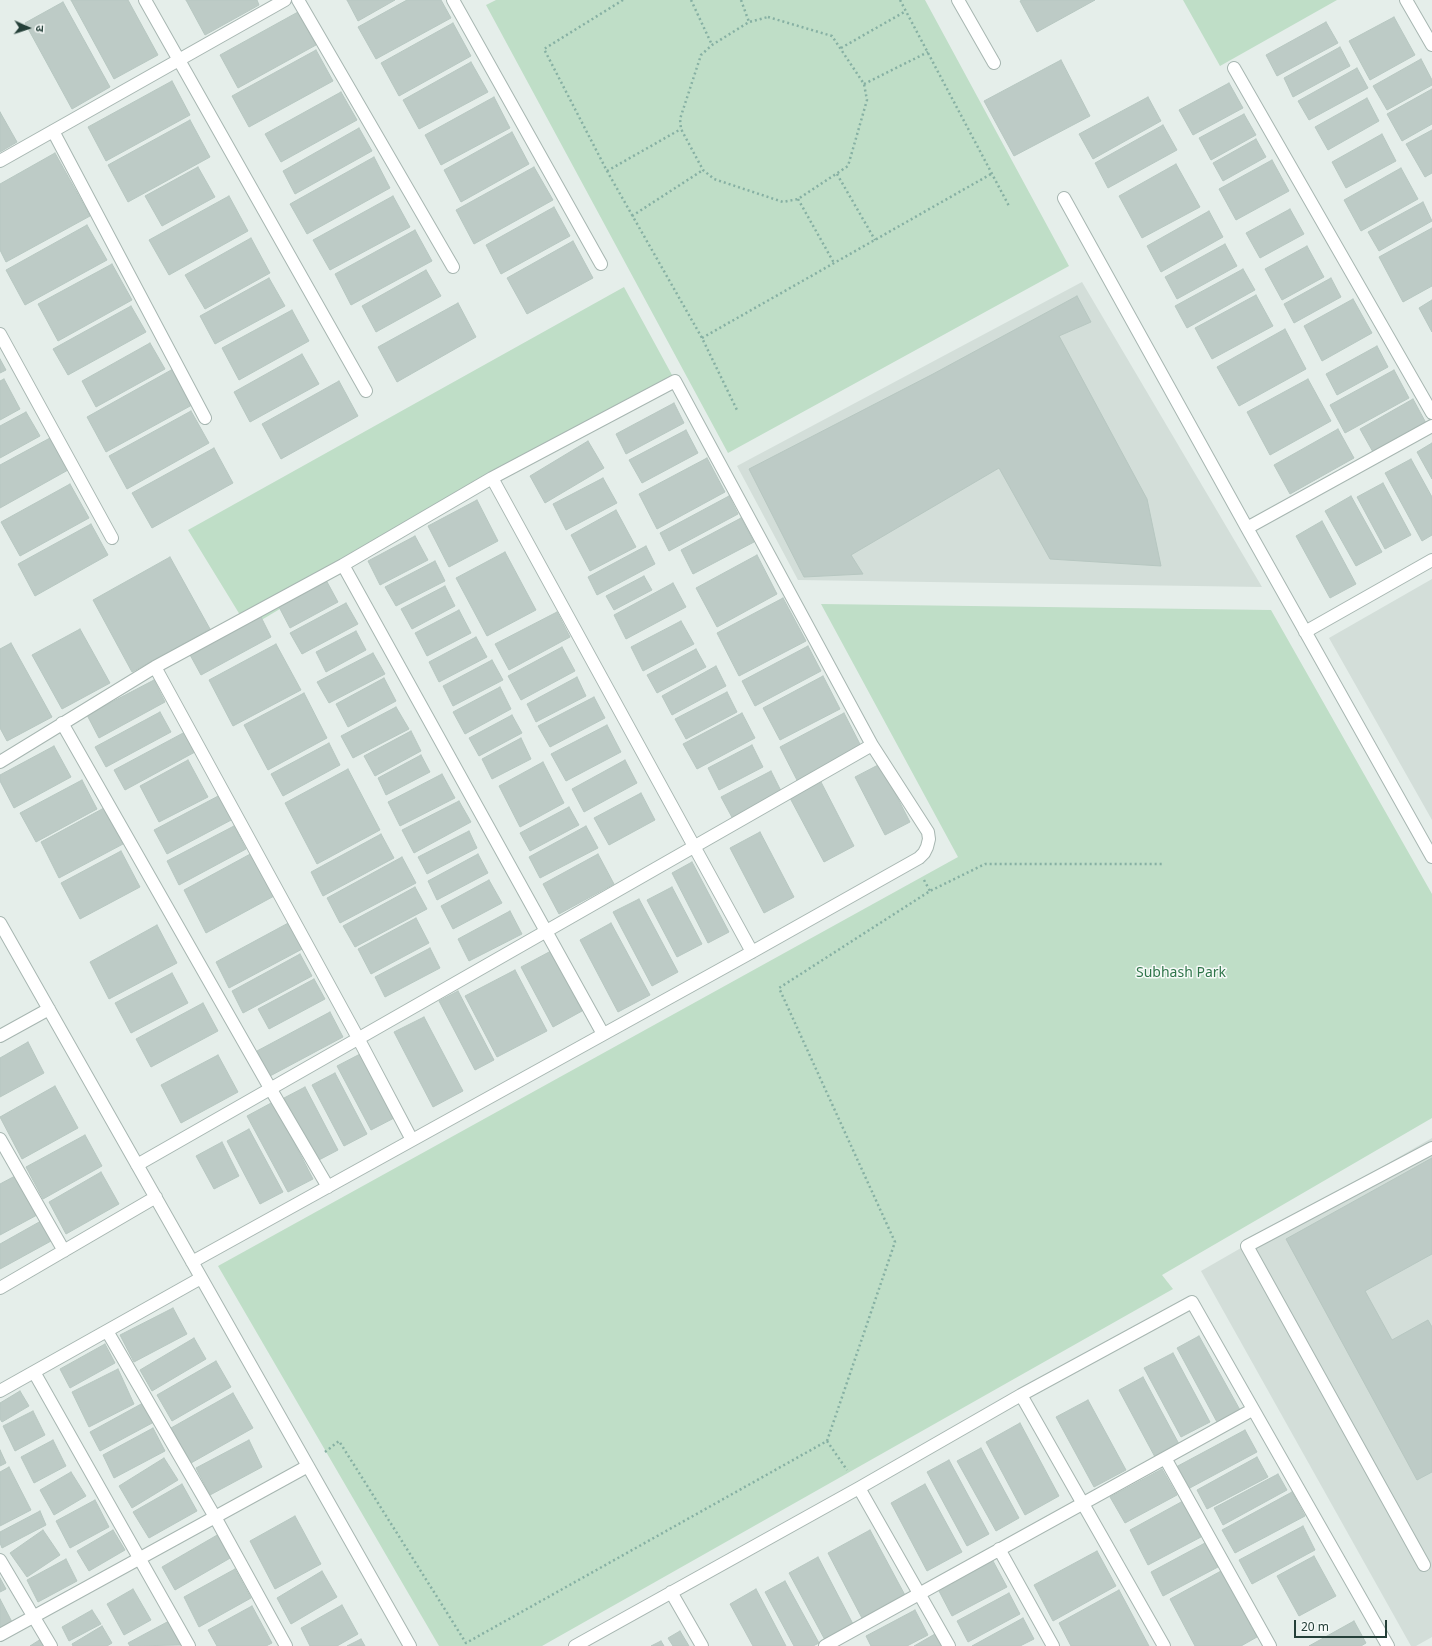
<!DOCTYPE html>
<meta charset="utf-8">
<style>
body{margin:0}
#map{position:relative;width:1432px;height:1646px;overflow:hidden;background:#e5eeea;font-family:"Noto Sans","Noto Sans Devanagari",sans-serif}
canvas{display:block}
.north{position:absolute;left:8px;top:8px;width:40px;height:40px;-webkit-text-stroke:3px #f6faf8;paint-order:stroke;rotate:93deg;font-size:11px;font-weight:700;line-height:16px;text-align:center;color:#243f38}
.north::after{content:'';display:block;margin:auto;width:14px;height:18px;background:#243f38;clip-path:polygon(50% 0,100% 100%,50% 72%,0 100%)}
.scale{position:absolute;left:1294px;top:1620px;width:93px;height:18px;box-sizing:border-box;border:2px solid #243f38;border-top:0;padding-left:5px;font-size:12px;line-height:14px;white-space:nowrap;color:#243f38;-webkit-text-stroke:3px #f6faf8;paint-order:stroke}
</style>
<div id="map">
<canvas width="1432" height="1646"></canvas>
<div class="north">उ</div>
<div class="scale">20 m</div>
</div>
<script>
const ctx = document.querySelector('canvas').getContext('2d');
ctx.lineJoin = 'round';
function fill(path, color) { ctx.fillStyle = color; ctx.fill(path, 'evenodd'); }
const toPath = rows => new Path2D(rows.map(r => 'M' + r).join(''));
function strokePath(path, color, width, dash) { ctx.strokeStyle = color; ctx.lineWidth = width; ctx.lineCap = dash ? 'butt' : 'round'; ctx.setLineDash(dash || []); ctx.stroke(path); }
function drawText(font, color, halo, rows, align = 'center') {
  ctx.font = font + ' "Noto Sans",sans-serif'; ctx.lineWidth = 3; ctx.setLineDash([]); ctx.textBaseline = 'middle'; ctx.strokeStyle = halo; ctx.fillStyle = color; for (const [text, x, y, turn = 0] of rows) {
    ctx.save(); ctx.translate(x, y); ctx.rotate((+turn || 0) * Math.PI / 180); ctx.textAlign = isNaN(turn) ? turn : align; if (halo) ctx.strokeText(text, 0, 0); ctx.fillText(text, 0, 0); ctx.restore();
  }
}
fill(toPath([
 [1082,282,1262,587,798,580,737,466],
 [1432,579,1432,820,1329,638],
 [1432,1138,1432,1637,1416,1646,1411,1646,1201,1271]
]), '#d3ded9');
fill(toPath([
 [496,0,925,0,1069,266,728,453,486,5],
 [1183,0,1337,0,1220,66],
 [624,287,672,375,248,628,188,530],
 [821,604,1271,610,1432,894,1432,1118,1162,1275,1173,1289,542,1646,439,1646,218,1266,958,857]
]), '#bfdec7');
const building = toPath([
 [71,0,128,0,158,55,114,79,71,0],
 [186,0,257,0,259,5,205,35,186,0],
 [347,0,395,0,358,21,347,0],
 [407,0,441,0,451,18,376,59,358,27,407,0],
 [1022,0,1095,0,1037,32,1020,1,1022,0],
 [63,2,110,87,72,109,25,23,63,2],
 [298,12,316,45,238,88,220,55,298,12],
 [1394,17,1415,55,1370,80,1349,41,1394,17],
 [1326,22,1338,43,1277,76,1266,55,1326,22],
 [453,23,471,56,399,96,381,63,453,23],
 [1340,47,1350,66,1293,97,1284,78,1340,47],
 [316,50,333,81,249,127,232,96,316,50],
 [1421,59,1432,80,1432,85,1387,110,1373,86,1421,59],
 [1061,60,1090,116,1014,156,984,101,1061,60],
 [471,62,488,92,419,129,403,100,471,62],
 [1357,68,1368,88,1309,120,1298,101,1357,68],
 [172,81,190,115,106,161,88,127,172,81],
 [1229,83,1243,108,1193,135,1179,110,1229,83],
 [1432,89,1432,124,1402,141,1387,114,1432,89],
 [341,92,357,120,281,162,265,134,341,92],
 [494,97,510,128,441,165,425,135,494,97],
 [1148,97,1161,121,1093,159,1079,134,1148,97],
 [1367,98,1379,121,1328,150,1315,127,1367,98],
 [0,112,17,142,0,152,0,112],
 [1244,114,1256,135,1211,160,1199,138,1244,114],
 [190,120,210,157,128,202,108,165,190,120],
 [1163,125,1177,150,1108,188,1095,163,1163,125],
 [359,128,372,151,295,194,283,171,359,128],
 [1432,130,1432,173,1425,177,1406,144,1432,130],
 [512,132,529,164,461,202,444,170,512,132],
 [1382,134,1396,161,1346,188,1332,162,1382,134],
 [1256,139,1266,157,1223,181,1213,163,1256,139],
 [55,153,90,216,6,262,0,250,0,184,55,153],
 [374,157,390,188,307,234,290,204,374,157],
 [1272,160,1289,191,1236,220,1219,189,1272,160],
 [1176,164,1200,207,1142,238,1119,196,1176,164],
 [198,167,215,197,162,226,145,196,198,167],
 [534,167,553,200,474,244,456,210,534,167],
 [1401,168,1418,199,1361,231,1344,200,1401,168],
 [229,196,248,231,169,275,149,240,229,196],
 [393,196,410,227,330,270,313,240,393,196],
 [1423,202,1432,221,1379,251,1368,232,1423,202],
 [554,207,570,236,501,274,486,245,554,207],
 [1290,209,1304,234,1260,258,1246,233,1290,209],
 [1209,211,1223,237,1161,272,1147,246,1209,211],
 [87,225,107,260,25,305,6,270,87,225],
 [1432,228,1432,286,1403,302,1379,257,1432,228],
 [415,230,432,261,351,305,335,274,415,230],
 [251,238,270,273,205,309,185,275,251,238],
 [573,241,593,278,527,314,507,278,573,241],
 [1225,244,1237,266,1177,299,1165,277,1225,244],
 [1307,246,1324,277,1282,300,1265,269,1307,246],
 [112,264,132,300,58,341,38,304,112,264],
 [1243,269,1255,290,1187,328,1175,306,1243,269],
 [426,270,441,296,376,332,362,306,426,270],
 [269,278,285,306,215,344,200,316,269,278],
 [1331,278,1341,297,1294,323,1284,304,1331,278],
 [1256,295,1273,326,1212,359,1195,328,1256,295],
 [1077,296,1091,322,1059,336,1147,499,1161,566,1050,559,999,468,851,555,863,574,804,577,749,469,933,374,1077,296],
 [1353,299,1372,333,1322,361,1304,326,1353,299],
 [1432,300,1432,332,1419,308,1432,300],
 [458,303,476,337,397,382,378,347,458,303],
 [131,306,146,332,68,375,53,349,131,306],
 [292,310,309,341,239,380,222,348,292,310],
 [1285,329,1306,369,1239,406,1217,367,1285,329],
 [150,343,165,369,96,407,82,381,150,343],
 [1377,346,1388,367,1337,395,1326,374,1377,346],
 [302,354,319,384,250,422,234,392,302,354],
 [0,359,6,370,0,373,0,359],
 [173,369,192,405,106,452,87,417,173,369],
 [1394,370,1409,398,1345,433,1330,405,1394,370],
 [4,379,20,409,0,420,0,381,4,379],
 [1308,379,1331,421,1270,455,1247,412,1308,379],
 [339,381,358,416,281,459,262,424,339,381],
 [1413,399,1426,423,1373,452,1360,429,1413,399],
 [674,403,684,423,626,454,616,434,674,403],
 [191,411,209,443,127,489,109,456,191,411],
 [26,412,40,436,0,458,0,426,26,412],
 [1338,429,1354,458,1290,494,1274,465,1338,429],
 [686,430,698,453,642,483,629,460,686,430],
 [50,438,68,470,0,508,0,465,50,438],
 [588,441,604,468,545,503,530,476,588,441],
 [1432,443,1432,479,1417,452,1432,443],
 [214,448,233,483,152,528,132,493,214,448],
 [707,458,725,492,657,529,639,494,707,458],
 [1411,459,1432,497,1432,535,1422,541,1385,473,1411,459],
 [603,478,617,503,566,530,553,504,603,478],
 [1383,483,1411,535,1385,549,1357,497,1383,483],
 [70,484,89,518,20,556,1,522,70,484],
 [729,496,738,514,669,551,660,533,729,496],
 [1351,496,1382,552,1356,566,1325,511,1351,496],
 [477,500,498,541,449,567,428,526,477,500],
 [616,510,636,547,590,571,571,535,616,510],
 [741,518,754,542,693,574,681,550,741,518],
 [1322,521,1356,584,1330,598,1296,536,1322,521],
 [91,524,108,555,35,596,18,564,91,524],
 [415,536,428,560,380,585,368,561,415,536],
 [646,546,655,564,597,595,588,577,646,546],
 [505,552,536,610,487,636,456,578,505,552],
 [757,555,777,594,717,627,696,588,757,555],
 [170,557,210,629,132,672,93,600,170,557],
 [435,561,445,581,396,606,385,587,435,561],
 [644,576,652,590,614,610,606,596,644,576],
 [326,580,338,602,290,628,278,605,326,580],
 [673,583,686,607,626,639,614,615,673,583],
 [445,586,455,606,412,629,401,609,445,586],
 [783,598,806,641,739,676,717,633,783,598],
 [346,603,358,624,302,654,290,633,346,603],
 [459,610,471,633,427,656,415,633,459,610],
 [557,612,570,637,509,670,495,644,557,612],
 [260,615,271,637,201,675,189,653,260,615],
 [681,621,694,644,643,671,631,647,681,621],
 [80,629,110,683,62,709,32,655,80,629],
 [356,631,366,650,326,672,316,652,356,631],
 [476,637,487,657,439,682,429,662,476,637],
 [11,643,52,717,7,741,0,728,0,649,11,643],
 [276,644,301,690,233,726,209,680,276,644],
 [808,646,821,671,755,706,742,681,808,646],
 [562,647,575,671,521,700,508,676,562,647],
 [696,649,706,667,657,693,647,675,696,649],
 [373,653,385,674,329,703,317,682,373,653],
 [492,660,503,680,453,706,443,686,492,660],
 [716,666,726,686,672,715,662,696,716,666],
 [823,676,840,709,780,740,763,708,823,676],
 [577,677,586,696,536,722,527,704,577,677],
 [384,678,396,701,348,727,336,704,384,678],
 [154,680,165,702,99,738,87,715,154,680],
 [500,687,511,709,465,734,453,712,500,687],
 [727,692,737,712,686,739,675,719,727,692],
 [304,693,327,738,268,770,244,725,304,693],
 [594,697,605,718,550,747,538,726,594,697],
 [396,707,409,729,353,758,341,736,396,707],
 [160,712,171,732,106,767,95,747,160,712],
 [742,713,755,738,697,769,683,744,742,713],
 [844,713,863,750,799,784,780,747,844,713],
 [512,715,522,733,479,756,469,738,512,715],
 [607,725,621,752,566,781,551,754,607,725],
 [411,731,421,751,375,776,364,756,411,731],
 [185,732,195,752,125,790,114,770,185,732],
 [521,738,531,759,492,779,482,759,521,738],
 [329,743,340,765,283,796,271,774,329,743],
 [752,745,763,767,719,790,708,768,752,745],
 [54,746,71,777,14,808,0,781,0,775,54,746],
 [421,755,430,772,386,795,378,778,421,755],
 [188,760,208,797,159,822,140,786,188,760],
 [625,760,637,783,584,812,572,789,625,760],
 [543,762,564,803,520,827,499,786,543,762],
 [880,764,910,822,885,835,855,777,880,764],
 [348,769,380,830,317,864,285,803,348,769],
 [771,771,783,795,734,821,721,797,771,771],
 [442,774,455,798,400,826,388,802,442,774],
 [82,780,97,809,36,842,20,813,82,780],
 [821,782,854,846,824,862,790,798,821,782],
 [641,793,655,820,609,845,594,818,641,793],
 [222,794,235,818,167,854,154,830,222,794],
 [459,801,471,822,414,853,402,830,459,801],
 [569,807,579,825,530,851,520,833,569,807],
 [104,808,123,844,59,878,41,842,104,808],
 [234,826,246,849,179,885,167,861,234,826],
 [586,826,598,848,540,878,529,857,586,826],
 [469,831,477,848,427,874,418,857,469,831],
 [760,832,794,897,764,913,730,848,760,832],
 [381,834,394,858,323,896,311,872,381,834],
 [121,851,140,887,80,919,61,883,121,851],
 [254,852,276,895,206,933,184,890,254,852],
 [478,854,488,873,437,900,428,881,478,854],
 [598,854,614,884,559,914,543,884,598,854],
 [402,857,416,883,340,923,327,898,402,857],
 [692,862,729,932,708,943,672,873,692,862],
 [489,880,502,903,453,929,441,906,489,880],
 [415,887,427,909,355,947,343,926,415,887],
 [672,887,702,944,677,957,647,900,672,887],
 [639,899,678,972,652,986,613,912,639,899],
 [510,911,522,934,469,961,458,939,510,911],
 [416,918,429,943,371,974,358,949,416,918],
 [292,921,306,947,229,988,216,962,292,921],
 [611,923,650,995,618,1012,580,940,611,923],
 [157,925,177,963,109,999,90,962,157,925],
 [430,948,440,968,385,997,375,977,430,948],
 [551,951,582,1011,553,1027,521,967,551,951],
 [300,954,312,976,243,1013,232,991,300,954],
 [515,970,547,1031,497,1057,465,996,515,970],
 [172,973,188,1003,131,1033,115,1003,172,973],
 [314,979,325,999,269,1029,258,1009,314,979],
 [458,991,494,1060,475,1070,439,1001,458,991],
 [203,1003,218,1031,151,1067,136,1039,203,1003],
 [330,1012,343,1037,270,1076,257,1051,330,1012],
 [424,1017,463,1091,433,1107,394,1032,424,1017],
 [28,1042,44,1073,0,1097,0,1058,28,1042],
 [362,1053,396,1117,371,1130,337,1066,362,1053],
 [218,1055,238,1092,181,1123,161,1085,218,1055],
 [335,1073,367,1134,344,1146,312,1085,335,1073],
 [55,1086,78,1128,22,1159,0,1117,55,1086],
 [305,1087,338,1150,317,1161,284,1098,305,1087],
 [273,1102,313,1179,288,1192,247,1116,273,1102],
 [249,1129,283,1192,260,1204,227,1141,249,1129],
 [85,1135,102,1166,43,1199,26,1167,85,1135],
 [222,1142,239,1176,214,1189,196,1156,222,1142],
 [1432,1158,1432,1254,1365,1291,1392,1340,1428,1320,1432,1327,1432,1472,1417,1480,1286,1239,1432,1158],
 [101,1172,119,1204,66,1234,49,1202,101,1172],
 [15,1176,37,1215,0,1235,0,1184,15,1176],
 [41,1221,51,1241,0,1269,0,1244,41,1221],
 [173,1308,187,1334,134,1362,120,1335,173,1308],
 [1199,1336,1240,1410,1217,1422,1177,1348,1199,1336],
 [194,1338,206,1359,152,1391,140,1370,194,1338],
 [105,1344,115,1363,70,1388,60,1369,105,1344],
 [1173,1353,1210,1422,1181,1437,1144,1368,1173,1353],
 [216,1361,231,1387,172,1421,157,1395,216,1361],
 [118,1369,134,1404,89,1427,72,1392,118,1369],
 [1143,1377,1179,1444,1155,1457,1119,1390,1143,1377],
 [20,1391,29,1406,2,1422,0,1419,0,1403,20,1391],
 [233,1393,253,1428,191,1463,171,1428,233,1393],
 [1088,1400,1126,1470,1094,1487,1056,1417,1088,1400],
 [143,1403,154,1422,100,1451,90,1432,143,1403],
 [33,1411,45,1435,15,1451,3,1426,33,1411],
 [1020,1423,1059,1496,1025,1515,986,1442,1020,1423],
 [153,1428,165,1451,114,1478,103,1455,153,1428],
 [1245,1430,1257,1452,1188,1489,1176,1467,1245,1430],
 [53,1440,66,1466,34,1483,21,1457,53,1440],
 [249,1440,262,1467,210,1495,196,1468,249,1440],
 [981,1448,1019,1518,996,1531,957,1461,981,1448],
 [0,1450,6,1463,0,1466,0,1450],
 [1257,1457,1268,1477,1207,1509,1197,1490,1257,1457],
 [164,1458,178,1480,132,1508,119,1486,164,1458],
 [949,1460,989,1534,967,1546,927,1472,949,1460],
 [9,1467,31,1510,0,1526,0,1472,9,1467],
 [1162,1469,1177,1495,1125,1523,1110,1497,1162,1469],
 [71,1472,86,1496,54,1515,40,1490,71,1472],
 [1278,1474,1287,1490,1223,1525,1214,1508,1278,1474],
 [182,1484,197,1511,149,1538,133,1512,182,1484],
 [925,1484,962,1552,927,1571,891,1503,925,1484],
 [1292,1492,1305,1516,1235,1553,1222,1530,1292,1492],
 [95,1500,109,1527,70,1548,56,1521,95,1500],
 [1183,1501,1201,1537,1148,1565,1130,1530,1183,1501],
 [40,1511,46,1525,2,1548,0,1543,0,1532,40,1511],
 [295,1516,321,1564,275,1589,250,1541,295,1516],
 [1303,1526,1315,1550,1252,1584,1239,1560,1303,1526],
 [43,1530,60,1555,27,1577,10,1553,43,1530],
 [113,1530,125,1550,89,1571,77,1551,113,1530],
 [870,1530,906,1597,863,1620,828,1553,870,1530],
 [219,1534,232,1557,175,1590,162,1567,219,1534],
 [1205,1543,1218,1567,1163,1596,1151,1572,1205,1543],
 [1097,1551,1116,1586,1053,1621,1034,1585,1097,1551],
 [1314,1556,1336,1596,1299,1616,1277,1576,1314,1556],
 [818,1557,853,1624,825,1640,789,1573,818,1557],
 [66,1559,77,1581,38,1602,27,1580,66,1559],
 [993,1561,1007,1587,952,1616,939,1591,993,1561],
 [235,1569,251,1598,199,1627,184,1597,235,1569],
 [322,1571,337,1597,291,1624,277,1598,322,1571],
 [1221,1571,1257,1637,1241,1646,1195,1646,1170,1599,1221,1571],
 [0,1578,6,1589,0,1592,0,1578],
 [785,1581,819,1643,813,1646,794,1646,765,1592,785,1581],
 [133,1589,151,1620,124,1635,107,1604,133,1589],
 [756,1589,786,1646,753,1646,730,1604,756,1589],
 [1119,1590,1149,1646,1071,1646,1059,1623,1119,1590],
 [1009,1593,1020,1614,968,1642,957,1621,1009,1593],
 [0,1599,12,1622,0,1628,0,1599],
 [342,1605,358,1634,337,1646,310,1646,301,1628,342,1605],
 [252,1606,272,1643,266,1646,217,1646,208,1630,252,1606],
 [92,1610,101,1624,69,1641,62,1627,92,1610],
 [915,1610,928,1635,907,1646,871,1646,866,1636,915,1610],
 [1023,1618,1034,1639,1020,1646,972,1646,1023,1618],
 [169,1621,181,1645,130,1646,128,1643,169,1621],
 [1354,1621,1366,1643,1361,1646,1309,1646,1354,1621],
 [102,1626,112,1643,107,1646,73,1646,72,1644,102,1626],
 [680,1631,689,1646,673,1646,668,1638,680,1631],
 [935,1634,941,1646,914,1646,935,1634],
 [41,1639,45,1646,30,1646,41,1639],
 [361,1639,365,1646,347,1646,361,1639],
 [661,1641,664,1646,651,1646,661,1641]
]);
fill(building, '#bdcbc6');
strokePath(building, '#b7c7c1', 1);
const service = toPath([
 [1424,1565,1247,1246,1432,1148]
]);
const minor = toPath([
 [145,0,366,391],
 [298,0,453,267],
 [453,0,601,264],
 [958,0,994,63],
 [1406,0,1432,45],
 [1234,68,1432,413],
 [53,131,205,418],
 [0,161,285,0],
 [1064,198,1247,528,1432,857],
 [0,334,112,538],
 [492,478,752,952],
 [1247,528,1432,426],
 [343,565,603,1034],
 [1305,632,1432,560],
 [155,667,358,1038,412,1140],
 [62,723,270,1088,328,1187],
 [0,762,155,667,343,565,492,478,675,381,872,745,928,832,929,839,927,847,924,853,919,858,752,952,192,1262],
 [0,923,410,1646],
 [0,1036,49,1009],
 [0,1139,64,1251],
 [137,1165,872,745],
 [0,1288,156,1197],
 [107,1331,215,1517,286,1646],
 [34,1372,189,1646],
 [0,1391,201,1278],
 [1021,1395,1164,1646],
 [1165,1458,1270,1646],
 [859,1488,949,1646],
 [999,1549,1053,1646],
 [0,1560,51,1646],
 [671,1592,702,1646],
 [0,1635,308,1466],
 [575,1646,859,1488,1021,1395,1192,1302,1388,1646],
 [825,1646,1252,1410]
]);
strokePath(service, '#a7b6b1', 14);
strokePath(minor, '#a7b6b1', 14);
strokePath(toPath([
 [623,0,544,49,607,171,702,338,737,410],
 [691,0,712,45],
 [741,0,749,22],
 [900,0,1009,206],
 [768,17,832,36,864,84,867,100,848,166,798,199,783,202,714,179,703,170,681,129,680,119,701,55,712,45,749,22,768,17],
 [841,48,906,11],
 [864,84,928,52],
 [607,171,681,129],
 [837,174,875,240],
 [798,199,834,263],
 [632,216,703,170],
 [702,338,991,174],
 [924,880,930,891],
 [827,1441,847,1470],
 [325,1452,339,1441,466,1643,827,1441,895,1242,779,988,930,891,985,864,1162,864]
]), '#86b0a3', 2.5, [2, 3]);
strokePath(service, '#fff', 12);
strokePath(minor, '#fff', 12);
drawText('14px', '#2f754a', '#f6faf8', [
 ["Subhash Park",1181,973]
]);
</script>
